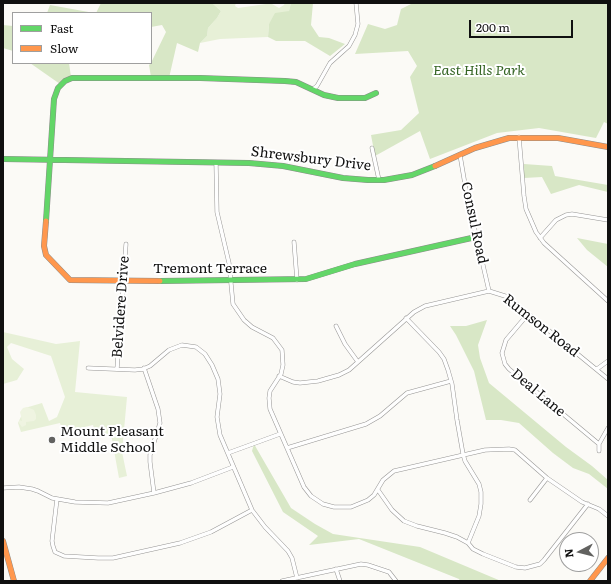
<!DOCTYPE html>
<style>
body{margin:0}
#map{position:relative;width:611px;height:584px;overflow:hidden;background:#fbfaf6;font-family:Literata,serif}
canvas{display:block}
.frame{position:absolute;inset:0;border:4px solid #101010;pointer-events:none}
.legend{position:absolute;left:12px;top:12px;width:140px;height:52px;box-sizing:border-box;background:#fff;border:1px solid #9f9f9f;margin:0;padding:5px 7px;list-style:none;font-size:12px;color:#101010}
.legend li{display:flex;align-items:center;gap:8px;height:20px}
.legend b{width:20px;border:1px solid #9f9f9f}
.north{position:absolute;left:559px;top:532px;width:40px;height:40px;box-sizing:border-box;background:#fff;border:1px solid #9f9f9f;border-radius:50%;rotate:263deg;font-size:11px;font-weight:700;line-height:16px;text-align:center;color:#101010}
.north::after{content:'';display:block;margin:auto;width:14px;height:18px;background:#626260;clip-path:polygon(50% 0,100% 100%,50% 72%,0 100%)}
.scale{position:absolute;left:469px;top:20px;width:104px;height:18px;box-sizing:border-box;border:2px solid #101010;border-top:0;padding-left:5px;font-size:12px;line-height:14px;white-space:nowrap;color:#101010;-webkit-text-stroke:3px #fff;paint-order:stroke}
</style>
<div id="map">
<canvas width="611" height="584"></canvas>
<div class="frame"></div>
<ul class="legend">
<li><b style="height:5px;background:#63d668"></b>Fast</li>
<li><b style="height:5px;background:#ff974d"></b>Slow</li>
</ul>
<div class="north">N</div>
<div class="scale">200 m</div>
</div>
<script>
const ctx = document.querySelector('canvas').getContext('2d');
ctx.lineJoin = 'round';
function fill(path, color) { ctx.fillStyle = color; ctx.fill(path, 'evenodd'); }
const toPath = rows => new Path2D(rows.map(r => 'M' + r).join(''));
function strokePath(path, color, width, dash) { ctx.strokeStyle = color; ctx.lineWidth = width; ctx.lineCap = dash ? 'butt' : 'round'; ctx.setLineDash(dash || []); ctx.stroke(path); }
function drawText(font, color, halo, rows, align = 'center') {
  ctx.font = font + ' Literata,serif'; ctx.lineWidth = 4; ctx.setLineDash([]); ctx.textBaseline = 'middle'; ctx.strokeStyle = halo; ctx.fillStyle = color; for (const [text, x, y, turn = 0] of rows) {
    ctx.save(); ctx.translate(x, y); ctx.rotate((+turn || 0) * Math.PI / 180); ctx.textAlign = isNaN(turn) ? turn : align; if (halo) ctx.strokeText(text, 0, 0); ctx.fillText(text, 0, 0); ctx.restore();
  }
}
fill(toPath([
 [212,3,236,3,235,6,238,8,266,4,272,4,279,8,284,5,285,3,291,3,289,11,269,24,268,37,220,39,200,43,207,36,208,28,217,18,221,11],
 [3,332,56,344,80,341,75,392,127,397,122,452,127,476,119,478,111,434,96,436,93,425,63,432,60,423,21,432,18,423,25,408,42,403,49,421,57,417,65,397,51,356,11,343,7,347,12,359,24,369,17,380,3,384]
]), '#e7f0d7');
fill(toPath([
 [101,3,212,3,221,11,217,18,208,28,207,36,200,43,198,52,177,43,169,78,151,77,149,65,151,63,166,32,162,25,151,27,151,13,96,13],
 [291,3,313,3,311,25,319,37,329,38,345,44,330,56,305,41,276,41,268,37,269,24,275,13,289,11],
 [413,3,608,3,608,124,604,122,596,138,539,128,497,133,430,159,420,131,375,156,371,135,401,130,419,113,410,77,417,66,408,51,355,54,368,24,385,29,397,25,401,9],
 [50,5,94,13,47,13],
 [3,25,13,26,13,51,3,48],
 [30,63,69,63,71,77,60,84],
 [524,164,552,166,555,176,608,185,608,192,579,185,551,194,542,177,524,178],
 [577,238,608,244,608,267,587,250],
 [487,320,478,345,480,358,489,383,566,447,592,466,608,480,608,489,589,474,573,468,553,453,519,423,501,420,486,420,474,371,456,335,450,326,466,326],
 [254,444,291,508,315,524,333,534,420,547,501,581,460,581,459,579,359,539,309,545,318,536,283,512,252,451]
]), '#d8e7c6');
fill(toPath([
 [27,407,34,410,36,415,36,419,34,421,26,422,26,425,22,427,19,423,19,420,22,421,20,412,23,408]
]), '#eff4e1');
const street = toPath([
 [313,89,317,86,330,63,349,46,355,35,358,24,356,3],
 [519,137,524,196,526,209,536,232,544,243,608,301],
 [372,148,379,180],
 [460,155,467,196,489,291],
 [216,163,217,212,229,263,233,304,244,320,252,327,273,338,282,350,283,365,281,374,270,391,269,398,270,409,304,487,311,496,323,504,334,507,351,507,368,500,374,495,383,480,394,471,485,450,509,449,515,450,547,478,582,502,599,509,608,516],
 [540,238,556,220,566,215,572,214,608,220],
 [294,242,297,280],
 [528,314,506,340,502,353,505,364,509,369,599,444],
 [406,318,439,352,444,359,448,370,452,384,457,420,463,454,465,461,479,484,481,492,481,504,479,516,468,543],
 [336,326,345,344,358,362],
 [88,368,135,370,143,369,150,366,169,350,182,345,196,347,205,354,212,365,218,379,220,394,217,417,220,435,252,510,265,527,288,551,292,558,297,578],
 [144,368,158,409,160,423,150,455,150,462,154,493],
 [117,369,126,244],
 [597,369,608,361],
 [279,376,293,382,300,383,318,381,339,375,349,370,414,312,425,306,489,291,505,296,514,302,608,379],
 [287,448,366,424,380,416,407,393,451,381],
 [599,451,599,444,608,428],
 [228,453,280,434],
 [3,488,19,487,32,489,38,491,52,498,75,502,108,503,154,493,191,483,233,467],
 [378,490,392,510,404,521,417,526,445,533,457,537,468,543,473,549,483,554,516,567,525,568,540,564,544,560,588,504],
 [57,499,52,541,53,546,55,552,64,556,98,558,113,558,180,543,211,532,252,510],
 [530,500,547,478],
 [336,569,340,581],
 [282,581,361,564,368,565,389,572,396,581]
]);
const fast = toPath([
 [3,159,249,163,283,166,343,178,368,180,384,180,412,175,435,166],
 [46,221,54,99,58,88,65,81,72,78,200,78,285,81,296,82,324,95,338,98,365,98,376,93],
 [160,281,306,279,355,264,476,237]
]);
const slow = toPath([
 [435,166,475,148,509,138,558,138,608,147],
 [46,221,44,246,46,255,70,280,160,281],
 [3,541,14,581],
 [590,581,608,558]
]);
strokePath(street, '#969594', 4.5);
strokePath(fast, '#8c8c8a', 6);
strokePath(slow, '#8c8c8a', 6);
strokePath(street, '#fefefe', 3.5);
strokePath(fast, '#63d668', 5);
strokePath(slow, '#ff974d', 5);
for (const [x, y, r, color] of [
 [52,440,4,"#626260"]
]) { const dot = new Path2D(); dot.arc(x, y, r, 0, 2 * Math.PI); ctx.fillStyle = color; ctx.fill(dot); strokePath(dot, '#fff', 1.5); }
drawText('italic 14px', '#346423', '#fff', [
 ["East Hills Park",479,71]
]);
drawText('14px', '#101010', '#fff', [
 ["Shrewsbury Drive",311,159,7],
 ["Consul Road",474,223,78],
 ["Tremont Terrace",210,269],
 ["Belvidere Drive",121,307,-86],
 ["Rumson Road",541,326,38],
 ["Deal Lane",538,393,40]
]);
drawText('14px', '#101010', '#fff', [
 ["Mount Pleasant",60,432],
 ["Middle School",60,448]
], 'left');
</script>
